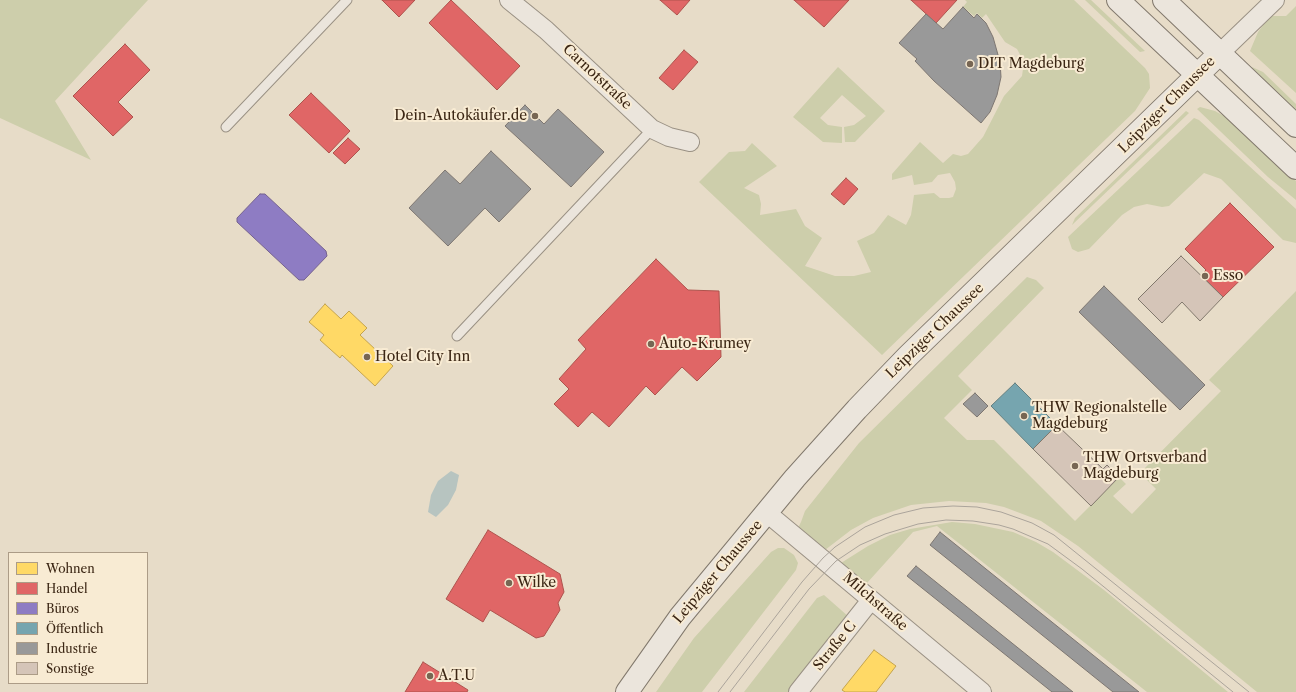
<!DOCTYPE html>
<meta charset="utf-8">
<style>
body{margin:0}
#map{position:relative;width:1296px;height:692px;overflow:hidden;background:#e7dcc8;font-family:"Libre Caslon Text",serif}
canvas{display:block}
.legend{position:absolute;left:8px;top:552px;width:140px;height:132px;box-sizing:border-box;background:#f8ebd3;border:1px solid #ac9c87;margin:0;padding:5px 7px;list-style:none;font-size:12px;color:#3b2614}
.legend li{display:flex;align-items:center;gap:8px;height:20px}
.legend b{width:20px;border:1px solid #ac9c87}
</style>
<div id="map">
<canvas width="1296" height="692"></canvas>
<ul class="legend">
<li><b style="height:11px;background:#ffd966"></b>Wohnen</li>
<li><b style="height:11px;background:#e06666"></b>Handel</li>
<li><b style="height:11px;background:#8e7cc3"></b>Büros</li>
<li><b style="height:11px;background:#76a5af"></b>Öffentlich</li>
<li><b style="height:11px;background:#999"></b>Industrie</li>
<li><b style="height:11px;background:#d5c5b8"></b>Sonstige</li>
</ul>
</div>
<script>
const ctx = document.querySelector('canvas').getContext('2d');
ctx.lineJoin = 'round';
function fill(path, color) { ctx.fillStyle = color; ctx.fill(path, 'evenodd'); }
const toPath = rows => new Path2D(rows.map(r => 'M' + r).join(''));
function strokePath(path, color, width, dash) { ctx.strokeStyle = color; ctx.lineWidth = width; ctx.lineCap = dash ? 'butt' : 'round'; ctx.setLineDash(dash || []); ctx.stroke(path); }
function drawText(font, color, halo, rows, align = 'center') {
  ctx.font = font + ' "Libre Caslon Text",serif'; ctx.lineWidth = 4; ctx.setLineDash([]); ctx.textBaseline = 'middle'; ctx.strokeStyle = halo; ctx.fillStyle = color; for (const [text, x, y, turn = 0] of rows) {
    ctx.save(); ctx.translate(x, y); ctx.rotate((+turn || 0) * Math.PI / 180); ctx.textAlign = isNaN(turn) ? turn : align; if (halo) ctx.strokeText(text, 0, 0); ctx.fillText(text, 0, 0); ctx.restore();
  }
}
fill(toPath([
 [0,0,148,0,55,101,91,160,0,118],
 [965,0,1074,0,1145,68,1149,74,1150,88,1135,111,882,355,699,182,729,152,745,151,752,143,777,166,744,188,759,195,761,204,760,215,796,209,805,226,822,238,805,266,835,276,854,276,871,272,857,241,874,233,888,215,906,225,911,215,914,195,934,193,940,198,949,198,953,197,956,189,955,182,950,173,938,175,932,182,914,185,912,175,892,180,892,174,920,142,943,163,953,154,961,156,968,154,983,137,1004,96,1022,76,1024,62,1017,49,1005,42,986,14,982,18,977,13,974,16,963,7,967,2],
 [1085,0,1091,0,1145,51,1140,52],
 [1296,6,1296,93,1250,51,1258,32,1270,16,1286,16],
 [838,67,885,111,855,142,845,142,844,127,854,125,866,116,842,95,820,118,828,125,842,127,842,143,823,142,793,117],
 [1252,67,1263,72,1296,104,1296,114,1255,73],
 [1200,107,1215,111,1224,116,1296,181,1296,200,1268,177,1197,109],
 [1186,111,1189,113,1072,225,1075,218],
 [1194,118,1199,120,1296,209,1296,243,1283,240,1221,179,1204,173,1169,206,1162,207,1147,204,1134,207,1122,215,1089,249,1078,252,1072,249,1068,237],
 [1027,277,1036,280,1044,288,958,376,972,390,944,418,967,440,994,440,1075,521,1119,477,1126,484,1113,496,1132,514,1156,489,1140,473,1221,391,1209,380,1296,291,1296,692,1257,692,1078,546,1041,521,1004,507,986,503,949,501,911,505,873,518,851,530,825,550,798,528,801,522,805,511,859,443],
 [952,522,975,524,1013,532,1036,542,1053,552,1104,590,1228,692,1147,692,937,526,913,532,867,583,841,563,868,546,890,535,910,529],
 [778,548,784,548,794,555,798,563,796,570,702,692,656,692,694,638,771,552],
 [824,595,849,617,789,692,744,692,817,598]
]), '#cdceab');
fill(toPath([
 [451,471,459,475,456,490,448,505,436,517,428,512,431,495,438,481]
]), '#b7c4c0');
const homes = toPath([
 [325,304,341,319,349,311,367,328,360,335,393,366,375,386,342,355,340,358,320,340,324,335,309,322,325,304],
 [874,650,896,666,876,692,845,692,842,690,874,650]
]);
fill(homes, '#ffd966');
strokePath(homes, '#c4a34d', 1);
const shops = toPath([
 [382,0,415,0,399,17,382,0],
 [451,0,520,66,497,90,429,23,451,0],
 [660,0,690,0,677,15,660,0],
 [794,0,849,0,824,27,794,0],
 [911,0,957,0,936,23,911,0],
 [125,44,150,70,118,102,133,117,113,136,73,96,125,44],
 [684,50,698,62,673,90,659,78,684,50],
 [311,93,350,131,329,153,289,115,311,93],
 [348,138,360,149,345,164,333,153,348,138],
 [846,178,858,189,844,205,831,194,846,178],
 [1230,203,1274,247,1223,297,1201,275,1206,270,1185,249,1230,203],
 [656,259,688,290,719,291,721,357,697,381,682,367,655,395,646,386,609,427,592,412,578,427,554,404,569,389,559,379,586,349,578,340,656,259],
 [488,530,560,574,564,592,558,603,560,610,544,636,536,638,490,610,483,622,446,599,488,530],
 [423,662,468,690,467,692,405,692,423,662]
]);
fill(shops, '#e06666');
strokePath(shops, '#ae534d', 1);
const offices = toPath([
 [260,194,265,194,326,251,327,256,304,280,299,280,237,222,237,218,260,194]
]);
fill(offices, '#8e7cc3');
strokePath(offices, '#75628e', 1);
const public = toPath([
 [1015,383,1057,425,1033,449,991,406,1015,383]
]);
fill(public, '#76a5af');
strokePath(public, '#647f80', 1);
const industry = toPath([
 [963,7,974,18,977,14,986,23,993,37,1000,62,1001,77,997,95,990,112,981,123,934,81,915,61,917,59,899,43,926,14,943,29,963,7],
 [525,105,544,124,558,109,604,152,571,187,505,126,525,105],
 [491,151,531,189,499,222,485,208,448,246,409,208,445,170,460,184,491,151],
 [1104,286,1205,385,1180,410,1079,312,1104,286],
 [975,393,988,406,977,417,963,404,975,393],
 [940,532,1139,692,1113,692,930,545,940,532],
 [916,566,1073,692,1052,692,907,576,916,566]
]);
fill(industry, '#999');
strokePath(industry, '#7d7671', 1);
const building = toPath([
 [1181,256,1223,297,1200,321,1182,302,1162,323,1138,299,1181,256],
 [1057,425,1103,469,1107,465,1119,477,1091,506,1033,449,1057,425]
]);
fill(building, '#d5c5b8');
strokePath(building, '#81786c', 1);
const service = toPath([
 [226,127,347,0],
 [457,336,652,129]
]);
const minor = toPath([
 [509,0,546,30,652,129,669,137,690,142],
 [1219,54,1275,0],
 [767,513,982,692],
 [798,692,871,600]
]);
const secondary = toPath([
 [1118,0,1296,168],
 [1164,0,1296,126],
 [627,692,680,617,795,478,857,409,908,356,1219,54]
]);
strokePath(service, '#9a9184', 11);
strokePath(minor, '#9a9184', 20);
strokePath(secondary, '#81786c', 24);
strokePath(service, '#ebe5dc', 9);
strokePath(minor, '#ebe5dc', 18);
strokePath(secondary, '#ebe5dc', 22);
strokePath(toPath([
 [718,692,802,582,823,558,835,547,865,527,894,515,923,508,953,506,977,507,1001,512,1032,523,1054,535,1249,692],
 [730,692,809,589,836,561,860,545,885,534,918,524,946,520,973,521,999,525,1013,529,1048,544,1082,569,1233,692]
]), '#aba49b', 1);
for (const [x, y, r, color] of [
 [970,64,4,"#776653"],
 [535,116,4,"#776653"],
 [1205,276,4,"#776653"],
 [651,344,4,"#776653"],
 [367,357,4,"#776653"],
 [1024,416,4,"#776653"],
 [1075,466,4,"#776653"],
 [509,583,4,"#776653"],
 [430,676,4,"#776653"]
]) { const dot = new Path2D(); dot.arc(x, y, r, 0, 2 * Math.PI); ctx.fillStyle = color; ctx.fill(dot); strokePath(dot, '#f8ebd3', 1.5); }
drawText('14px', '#3b2614', '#f8ebd3', [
 ["DIT Magdeburg",978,64],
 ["Dein-Autokäufer.de",527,116,"right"],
 ["Esso",1213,276],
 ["Auto-Krumey",659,344],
 ["Hotel City Inn",375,357],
 ["THW Regionalstelle",1032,408],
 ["Magdeburg",1032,424],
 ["THW Ortsverband",1083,458],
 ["Magdeburg",1083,474],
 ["Wilke",517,583],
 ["A.T.U",438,676]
], 'left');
drawText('14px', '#3b2614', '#f8ebd3', [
 ["Carnotstraße",597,77,43],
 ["Leipziger Chaussee",1167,105,-45],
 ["Leipziger Chaussee",935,331,-44],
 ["Leipziger Chaussee",718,572,-50],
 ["Milchstraße",875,602,41],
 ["Straße C",835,646,-51]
]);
</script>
